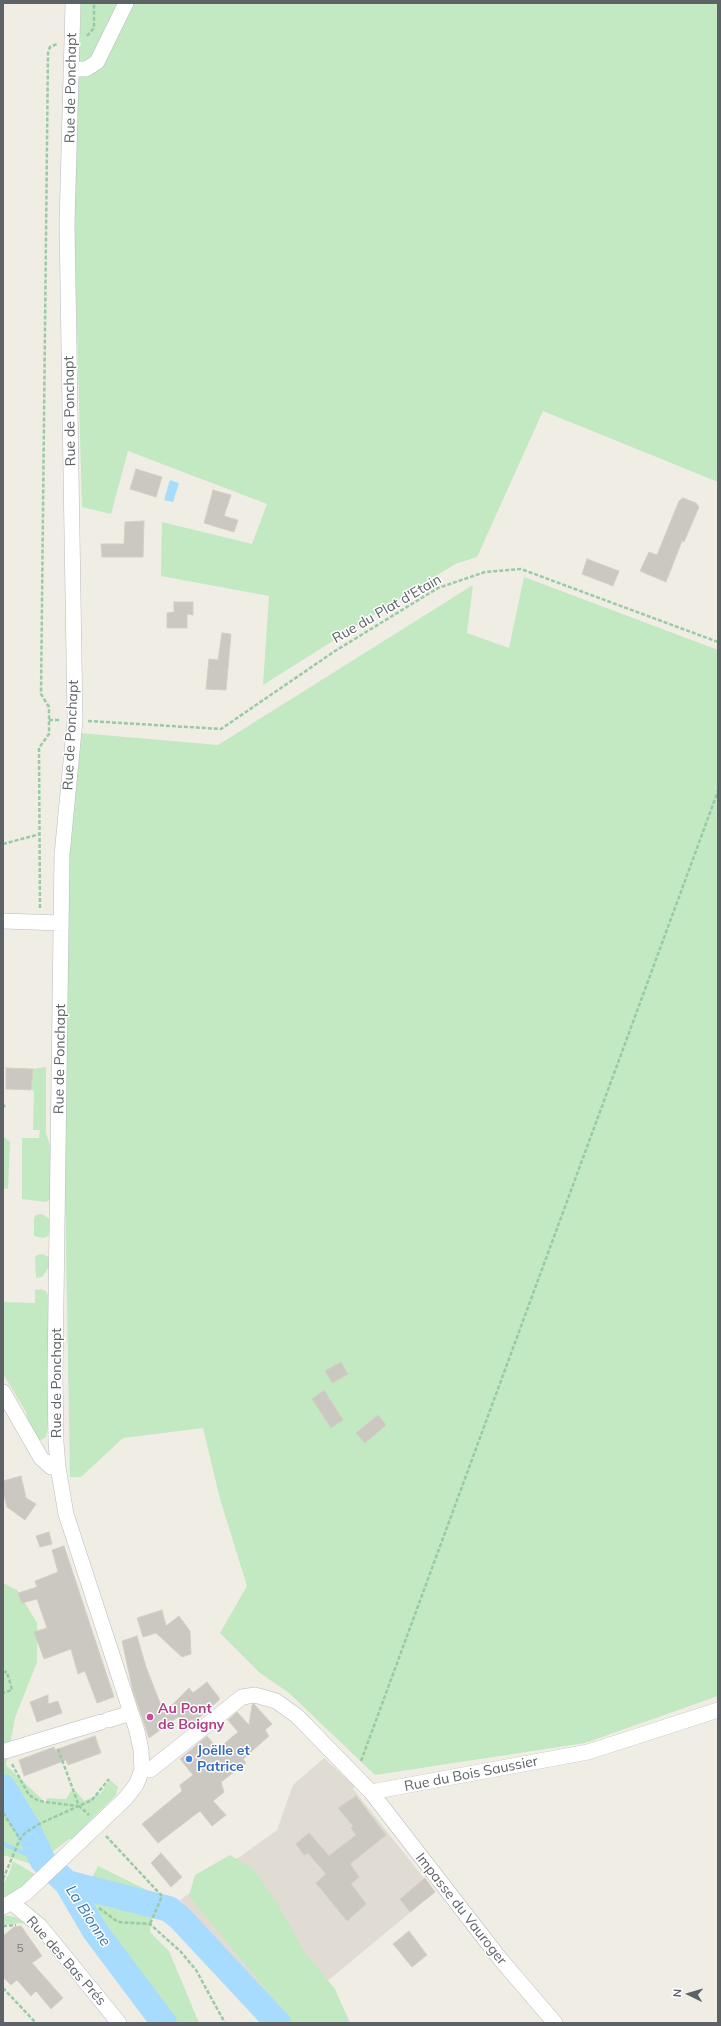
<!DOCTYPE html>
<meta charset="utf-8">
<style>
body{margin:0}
#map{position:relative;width:721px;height:2026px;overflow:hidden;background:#f0ede5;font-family:Mulish,sans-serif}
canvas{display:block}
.frame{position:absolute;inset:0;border:4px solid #5d6267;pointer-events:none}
.north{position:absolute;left:669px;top:1974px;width:40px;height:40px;-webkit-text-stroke:3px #fff;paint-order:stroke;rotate:275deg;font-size:11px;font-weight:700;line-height:16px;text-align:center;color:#5d6267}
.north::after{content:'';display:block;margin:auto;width:14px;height:18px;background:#5d6267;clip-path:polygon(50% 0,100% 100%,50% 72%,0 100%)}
</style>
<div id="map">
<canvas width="721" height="2026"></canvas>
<div class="frame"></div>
<div class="north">N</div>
</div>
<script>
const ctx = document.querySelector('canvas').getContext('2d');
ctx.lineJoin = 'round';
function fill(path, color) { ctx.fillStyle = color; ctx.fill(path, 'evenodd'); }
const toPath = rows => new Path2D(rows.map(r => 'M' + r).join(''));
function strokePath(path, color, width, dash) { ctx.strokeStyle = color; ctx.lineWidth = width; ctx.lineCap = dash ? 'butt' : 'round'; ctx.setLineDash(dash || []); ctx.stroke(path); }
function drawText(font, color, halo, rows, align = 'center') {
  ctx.font = font + ' Mulish,sans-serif'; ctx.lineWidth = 3; ctx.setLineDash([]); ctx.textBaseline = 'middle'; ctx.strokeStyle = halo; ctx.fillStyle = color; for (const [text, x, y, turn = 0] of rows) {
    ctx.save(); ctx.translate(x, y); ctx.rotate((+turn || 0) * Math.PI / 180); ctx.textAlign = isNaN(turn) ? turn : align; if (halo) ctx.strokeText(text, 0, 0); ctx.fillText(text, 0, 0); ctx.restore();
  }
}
fill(toPath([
 [324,1758,355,1786,353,1789,435,1892,284,2017,180,1900,277,1830,293,1785]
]), '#e0dcd4');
fill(toPath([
 [81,3,718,3,718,482,543,411,477,557,455,564,263,685,269,596,161,576,162,522,252,544,267,504,128,451,111,514,82,507,74,223],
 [524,577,718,650,718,1696,585,1743,375,1775,289,1693,260,1673,220,1633,247,1586,220,1499,203,1428,123,1438,81,1477,70,1477,65,1193,69,732,218,745,473,585,467,633,509,648],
 [46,1067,46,1133,52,1151,51,1199,46,1202,22,1199,22,1138,39,1138,40,1130,33,1130,34,1091,31,1090,33,1069],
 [3,1136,10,1142,8,1189,3,1188],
 [42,1214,51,1220,51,1232,48,1236,43,1238,34,1236,34,1218,36,1215],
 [43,1254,50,1258,50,1266,42,1277,36,1278,35,1257,37,1255],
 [41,1289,46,1291,50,1299,48,1427,46,1437,39,1441,30,1430,26,1412,3,1374,3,1302,35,1303,35,1290],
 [3,1583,17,1590,37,1623,37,1662,15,1718,6,1765,46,1803,47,1798,66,1799,71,1791,77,1792,84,1801,101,1793,110,1780,118,1787,116,1795,72,1839,69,1839,35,1865,3,1855],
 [230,1855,253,1869,277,1903,305,1953,335,1989,350,2023,288,2023,287,2015,189,1896,195,1875],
 [13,1861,36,1875,20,1889,3,1898,3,1884,9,1874],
 [98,1866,155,1894,150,1932,169,1951,199,2023,151,2023,122,1977,75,1911],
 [3,1915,15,1917,25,1923,3,1924]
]), '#c2e9c1');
fill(toPath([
 [170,480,179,483,173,502,164,500]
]), '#a7dcff');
strokePath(toPath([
 [3,1844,43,1861]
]), '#a7dcff', 4.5);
strokePath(toPath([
 [3,1787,27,1827,43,1861,67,1883,95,1931,164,2023],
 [67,1883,169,1909,179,1917,278,2023]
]), '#a7dcff', 26);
const building = toPath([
 [136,469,162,477,156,497,130,489,136,469],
 [213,490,231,495,224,516,238,520,234,532,204,523,213,490],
 [683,498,696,503,699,507,684,542,682,541,666,582,640,571,649,552,657,555,679,501,683,498],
 [144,521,143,557,102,557,101,544,124,544,125,522,144,521],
 [587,559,619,571,613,586,582,574,587,559],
 [174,602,193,602,193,615,187,614,187,628,167,628,167,613,174,612,174,602],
 [222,633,231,634,226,690,206,689,209,659,218,660,222,633],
 [6,1068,33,1069,31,1090,6,1089,6,1068],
 [341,1362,348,1374,332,1383,325,1371,341,1362],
 [324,1390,343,1420,331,1428,312,1399,324,1390],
 [378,1415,386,1425,365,1443,356,1433,378,1415],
 [21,1476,26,1498,36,1504,25,1520,7,1507,3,1492,3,1481,21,1476],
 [49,1532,52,1544,40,1547,36,1536,49,1532],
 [64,1546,114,1697,97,1703,85,1671,78,1674,71,1649,44,1659,34,1632,47,1628,37,1599,22,1603,18,1593,37,1587,35,1581,58,1572,52,1550,64,1546],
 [162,1610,166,1626,179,1616,190,1631,191,1654,182,1657,156,1633,143,1637,137,1618,162,1610],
 [137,1636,146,1667,164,1713,189,1688,193,1693,207,1682,220,1699,186,1730,178,1717,149,1738,133,1691,122,1641,137,1636],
 [48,1695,48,1704,58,1701,62,1713,37,1722,30,1702,48,1695],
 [254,1704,272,1724,265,1730,269,1736,243,1759,246,1763,221,1782,224,1792,213,1801,226,1815,212,1826,200,1811,158,1843,142,1824,182,1791,180,1785,193,1775,180,1759,207,1736,218,1749,238,1732,228,1720,237,1712,249,1725,252,1705,254,1704],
 [95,1736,101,1753,68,1765,66,1760,24,1776,19,1760,54,1747,55,1750,95,1736],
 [356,1796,386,1835,350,1864,359,1877,351,1884,366,1904,347,1921,316,1883,326,1874,308,1853,304,1855,296,1844,309,1833,329,1856,356,1835,351,1828,353,1826,338,1808,356,1796],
 [161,1853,182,1877,171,1887,151,1863,161,1853],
 [425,1878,435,1892,410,1912,400,1899,425,1878],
 [21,1926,42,1956,32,1963,63,1998,51,2009,36,1991,31,1996,17,1980,11,1985,3,1977,3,1936,14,1927,21,1926],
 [409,1931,427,1955,412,1967,393,1944,409,1931]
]);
fill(building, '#cbc8c2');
strokePath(building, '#d5cfc3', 1);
const minor = toPath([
 [72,69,86,69,97,62,126,3],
 [3,921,61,923],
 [3,1392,41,1458,51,1467,58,1467],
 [108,1720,131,1713],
 [5,1751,101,1722],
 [142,1770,150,1770,242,1697,255,1695,276,1701,297,1716,371,1792,588,1752,718,1710],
 [371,1792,501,1960,555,2023],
 [11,1902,40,1926,119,2023],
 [3,1907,26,1893,125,1799,136,1785,142,1770,141,1750,137,1731,66,1514,58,1467,56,1442,55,1376,62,855,75,720,67,224,73,3]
]);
strokePath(minor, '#b8bbc0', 16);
strokePath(toPath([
 [87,36,94,28,94,3],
 [49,720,61,720],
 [88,721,221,729,335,651,438,588,485,572,521,569,718,642],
 [3,844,40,834],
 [40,908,39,748,49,734,49,707,41,694,48,53,50,47,57,44],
 [3,1105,5,1107],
 [3,1672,7,1672,12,1690,3,1693],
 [58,1749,79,1806,89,1815],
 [361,1761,718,791],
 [12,1764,29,1795,39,1801,78,1806],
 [3,1813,20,1839],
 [106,1836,162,1896,150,1924],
 [3,1879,20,1839,25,1833,39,1824,92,1800,109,1779],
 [99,1908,118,1922,150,1924,181,1952,196,1970,225,2023],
 [3,1926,16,1925],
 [3,1988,36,2023]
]), '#99caa6', 2.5, [4, 2]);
strokePath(minor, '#fff', 15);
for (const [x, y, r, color] of [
 [150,1717,4,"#d1479c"],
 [189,1759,4,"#3f7fe0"]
]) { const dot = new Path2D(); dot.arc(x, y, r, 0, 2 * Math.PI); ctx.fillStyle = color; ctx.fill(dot); strokePath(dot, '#fff', 1.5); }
drawText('12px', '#787c7e', null, [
 ["5",20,1948]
]);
drawText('14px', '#5d6267', '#fff', [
 ["Rue de Ponchapt",71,88,-89],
 ["Rue de Ponchapt",70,411,-91],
 ["Rue du Plat d'Etain",387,609,-30],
 ["Rue de Ponchapt",71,735,-87],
 ["Rue de Ponchapt",60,1059,-89],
 ["Rue de Ponchapt",57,1383,-90],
 ["Rue du Bois Saussier",471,1774,-11],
 ["Impasse du Vauroger",461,1909,52],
 ["Rue des Bas Prés",66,1961,49]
]);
drawText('bold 14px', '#b23c85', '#fff', [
 ["Au Pont",158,1709],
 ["de Boigny",158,1725]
], 'left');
drawText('bold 14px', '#366cbe', '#fff', [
 ["Joëlle et",197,1751],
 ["Patrice",197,1767]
], 'left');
drawText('italic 15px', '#3b77ae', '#fff', [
 ["La Bionne",88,1916,57]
]);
</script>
